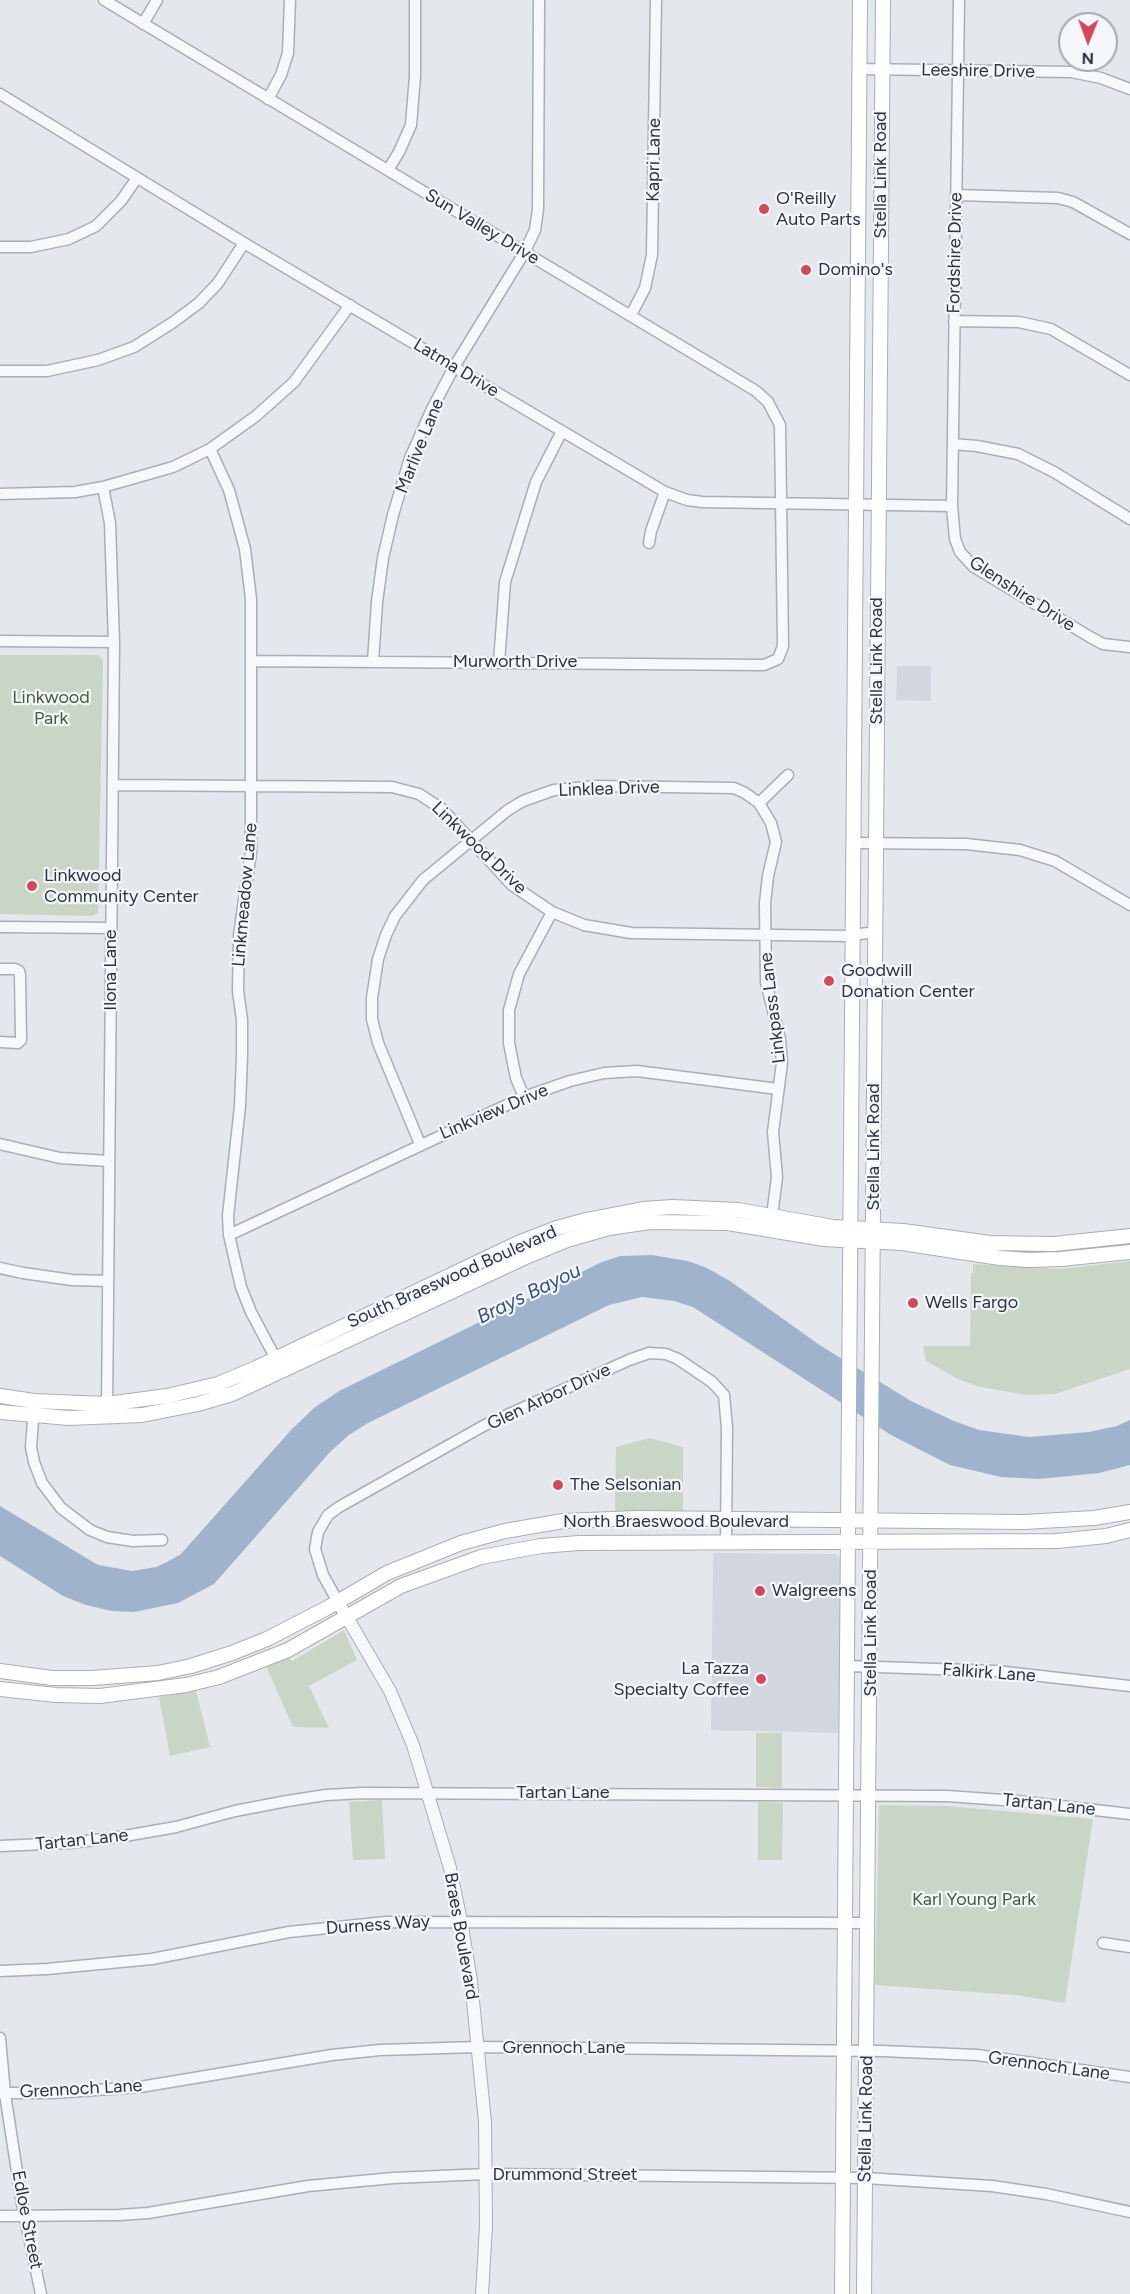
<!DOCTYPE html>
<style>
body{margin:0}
#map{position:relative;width:1130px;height:2294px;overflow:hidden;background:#e4e7ec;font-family:Figtree,sans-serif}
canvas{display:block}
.north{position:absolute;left:1058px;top:12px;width:60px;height:60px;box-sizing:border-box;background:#f4f6f9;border:2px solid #a4a8b1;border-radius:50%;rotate:181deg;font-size:16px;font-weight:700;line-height:24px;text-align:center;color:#2b3445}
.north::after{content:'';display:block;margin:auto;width:21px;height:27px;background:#d1495b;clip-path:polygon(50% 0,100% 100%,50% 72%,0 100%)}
</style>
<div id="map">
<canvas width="1130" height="2294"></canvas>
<div class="north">N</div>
</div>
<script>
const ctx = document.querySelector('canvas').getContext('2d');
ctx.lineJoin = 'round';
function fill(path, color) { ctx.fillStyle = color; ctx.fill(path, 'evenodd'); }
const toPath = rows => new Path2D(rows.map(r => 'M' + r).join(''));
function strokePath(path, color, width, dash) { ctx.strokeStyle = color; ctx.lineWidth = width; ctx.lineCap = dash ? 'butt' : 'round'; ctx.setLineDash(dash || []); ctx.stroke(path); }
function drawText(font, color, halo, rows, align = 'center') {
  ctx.font = font + ' Figtree,sans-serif'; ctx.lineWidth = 4.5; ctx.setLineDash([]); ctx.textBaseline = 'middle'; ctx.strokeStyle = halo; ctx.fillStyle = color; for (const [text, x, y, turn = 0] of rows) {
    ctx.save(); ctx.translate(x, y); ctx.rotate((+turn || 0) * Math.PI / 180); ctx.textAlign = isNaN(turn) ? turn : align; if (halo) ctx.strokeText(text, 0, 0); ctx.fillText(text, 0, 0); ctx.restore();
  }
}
fill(toPath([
 [897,666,931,666,931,701,896,700],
 [713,1553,836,1554,840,1558,839,1733,711,1730]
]), '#d2d6de');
fill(toPath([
 [0,655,98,655,103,660,98,913,92,916,0,914],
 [1130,1261,1130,1369,1055,1394,1025,1395,976,1386,956,1378,926,1361,923,1346,970,1346,971,1273,973,1273,973,1264,1061,1269],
 [650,1438,683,1447,683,1512,615,1512,616,1447],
 [344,1630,357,1660,309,1686,329,1728,293,1727,266,1666,289,1657,292,1661],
 [196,1691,210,1747,170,1756,159,1697],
 [756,1733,782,1733,782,1788,756,1787],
 [382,1800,385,1859,353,1860,349,1802],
 [758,1802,783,1803,782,1860,758,1860],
 [879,1805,948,1806,1093,1819,1065,2003,1015,1995,875,1985]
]), '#c9d6c5');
fill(toPath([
 [652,1255,688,1261,707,1268,730,1281,821,1346,911,1401,954,1421,979,1430,1029,1437,1089,1432,1117,1426,1130,1420,1130,1465,1099,1473,1039,1479,1001,1477,950,1465,891,1435,693,1307,674,1301,642,1297,609,1305,368,1423,349,1435,330,1452,214,1584,178,1603,134,1612,112,1611,86,1605,63,1596,0,1556,0,1506,98,1565,132,1571,156,1567,167,1562,181,1554,291,1430,314,1408,339,1391,602,1262,620,1256]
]), '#9fb4cc');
const minor = toPath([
 [104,0,756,391,768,402,780,425,783,646,778,659,764,665,251,661],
 [959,0,952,506,955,539,960,552,974,567,1090,637,1103,644,1130,647],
 [143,24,157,0],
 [859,69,1071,72,1101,78,1130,89],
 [0,94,244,243,665,492,687,500,702,502,952,506],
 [268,99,281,75,288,53,290,0],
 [388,170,399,152,411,125,415,76,415,0],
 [956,195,1058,198,1073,202,1130,234],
 [0,247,31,247,69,239,96,226,121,201,137,178],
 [631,315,645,288,652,255,656,0],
 [954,321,1019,322,1051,329,1130,375],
 [0,371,47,371,98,360,134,347,172,323,199,303,218,283,244,243],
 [953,444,977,446,1018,454,1054,472,1130,519],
 [210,449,229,490,245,549,251,599,251,852,239,935,238,991,242,1020,242,1056,240,1106,228,1216,229,1235,241,1287,251,1312,278,1363],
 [103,487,110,523,114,642,107,1411],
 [0,494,75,492,103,487,173,467,210,449,256,416,294,382,350,305],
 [649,543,651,531,665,492],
 [0,641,114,642],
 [373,662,377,602,383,558,393,515,410,458,432,409,454,367,524,253,535,230,538,209,539,0],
 [499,662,505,582,536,482,562,431],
 [113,785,392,787,419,794,442,809,512,885,552,912,584,925,631,933,846,936,875,932],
 [759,803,788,775],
 [853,843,966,844,1020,850,1055,861,1130,905],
 [0,927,111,928],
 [0,969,15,969,19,971,20,975,21,1040,18,1043,0,1042],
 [524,1097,516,1078,509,1043,509,1010,519,974,552,912],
 [0,1144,60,1158,109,1161],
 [420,1144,378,1043,372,1019,372,998,378,959,386,935,395,916,423,880,508,810,523,801,554,790,597,786,734,788,745,793,759,803,771,823,776,842,768,876,765,903,766,982,780,1039,782,1063,773,1132,777,1177,772,1216],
 [229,1235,524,1097,570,1081,604,1073,637,1071,778,1089],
 [0,1268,23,1273,72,1280,108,1281],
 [34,1408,31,1447,34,1462,42,1483,61,1508,90,1530,107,1537,133,1541,162,1540],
 [338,1602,323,1575,315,1549,318,1532,328,1515,339,1507,485,1425,629,1360,649,1353,666,1354,678,1359,712,1382,724,1395,727,1428,726,1542],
 [848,1666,996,1671,1130,1686],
 [0,1846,69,1843,119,1837,176,1827,235,1811,287,1801,326,1795,363,1793,947,1796,1017,1801,1130,1814],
 [1103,1943,1130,1947],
 [0,1971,47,1969,152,1959,289,1932,386,1922,868,1923],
 [0,2038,5,2094,22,2204,41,2294],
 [0,2093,52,2093,140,2087,332,2055,380,2050,477,2047,881,2051,977,2055,1130,2077],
 [0,2216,119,2215,148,2213,308,2186,393,2178,486,2174,865,2178,992,2186,1046,2194,1130,2212]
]);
const tertiary = toPath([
 [338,1602,390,1691,413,1745,450,1868,461,1921,471,1981,485,2122,486,2226,482,2294]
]);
const secondary = toPath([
 [0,1396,34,1401,107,1404,167,1396,218,1384,256,1368,518,1243,557,1228,586,1220,643,1209,672,1207,738,1210,833,1227,903,1231,990,1243,1054,1244,1130,1236],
 [0,1412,69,1418,142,1415,198,1404,232,1394,528,1256,567,1240,609,1228,650,1222,728,1223,824,1239,902,1243,1000,1258,1029,1260,1061,1259,1130,1252],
 [0,1671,52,1678,92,1678,158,1673,191,1666,232,1653,267,1639,327,1608,387,1573,461,1543,505,1531,563,1521,637,1518,1024,1522,1094,1518,1130,1512],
 [0,1689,56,1695,100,1696,186,1685,219,1677,288,1650,401,1586,481,1557,541,1546,579,1543,1057,1541,1106,1536,1130,1530],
 [842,2294,860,0],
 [864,2294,883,0]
]);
strokePath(minor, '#a9aeb7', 13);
strokePath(tertiary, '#a9aeb7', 14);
strokePath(secondary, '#a9aeb7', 16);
strokePath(minor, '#f7f8fa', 10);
strokePath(tertiary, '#f7f8fa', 12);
strokePath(secondary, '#fff', 14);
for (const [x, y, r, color] of [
 [764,209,6,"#d1495b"],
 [806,270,6,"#d1495b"],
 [32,886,6,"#d1495b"],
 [829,981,6,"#d1495b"],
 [913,1303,6,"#d1495b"],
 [558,1485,6,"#d1495b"],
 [760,1591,6,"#d1495b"],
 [761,1679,6,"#d1495b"]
]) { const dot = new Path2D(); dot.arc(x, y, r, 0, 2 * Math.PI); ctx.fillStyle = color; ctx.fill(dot); strokePath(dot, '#f4f6f9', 2); }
drawText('18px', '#2b3445', '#f4f6f9', [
 ["Leeshire Drive",978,71,1],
 ["Kapri Lane",654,160,-89],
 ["Stella Link Road",881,175,-90],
 ["Sun Valley Drive",482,227,31],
 ["Fordshire Drive",955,253,-89],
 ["Latma Drive",456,368,31],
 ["Marlive Lane",420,446,-68],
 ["Glenshire Drive",1022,594,33],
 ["Stella Link Road",877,661,-90],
 ["Murworth Drive",515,662],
 ["Linklea Drive",609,789,-2],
 ["Linkwood Drive",479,848,44],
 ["Linkmeadow Lane",245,895,-85],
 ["Ilona Lane",111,970,-90],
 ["Linkpass Lane",773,1008,-97],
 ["Linkview Drive",494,1112,-23],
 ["Stella Link Road",874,1147,-90],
 ["South Braeswood Boulevard",452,1277,-24],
 ["Glen Arbor Drive",549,1397,-25],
 ["North Braeswood Boulevard",676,1522],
 ["Stella Link Road",871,1633,-90],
 ["Falkirk Lane",989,1673,4],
 ["Tartan Lane",563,1793],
 ["Tartan Lane",1049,1805,6],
 ["Tartan Lane",82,1840,-6],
 ["Durness Way",378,1925,-4],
 ["Braes Boulevard",461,1936,80],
 ["Grennoch Lane",564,2048],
 ["Grennoch Lane",1049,2066,8],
 ["Grennoch Lane",81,2089,-3],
 ["Stella Link Road",866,2119,-89],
 ["Drummond Street",565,2175],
 ["Edloe Street",27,2220,79]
]);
drawText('18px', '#2b3445', '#f4f6f9', [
 ["O'Reilly",776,199],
 ["Auto Parts",776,220],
 ["Domino's",818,270],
 ["Linkwood",44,876],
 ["Community Center",44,897],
 ["Goodwill",841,971],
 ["Donation Center",841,992],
 ["Wells Fargo",925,1303],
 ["The Selsonian",570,1485],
 ["Walgreens",772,1591],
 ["La Tazza",749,1669,"right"],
 ["Specialty Coffee",749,1690,"right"]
], 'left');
drawText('18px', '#3f6138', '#f4f6f9', [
 ["Linkwood",51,698],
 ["Park",51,719],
 ["Karl Young Park",974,1900]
]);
drawText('italic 20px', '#34527a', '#f4f6f9', [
 ["Brays Bayou",529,1294,-26]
]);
</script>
